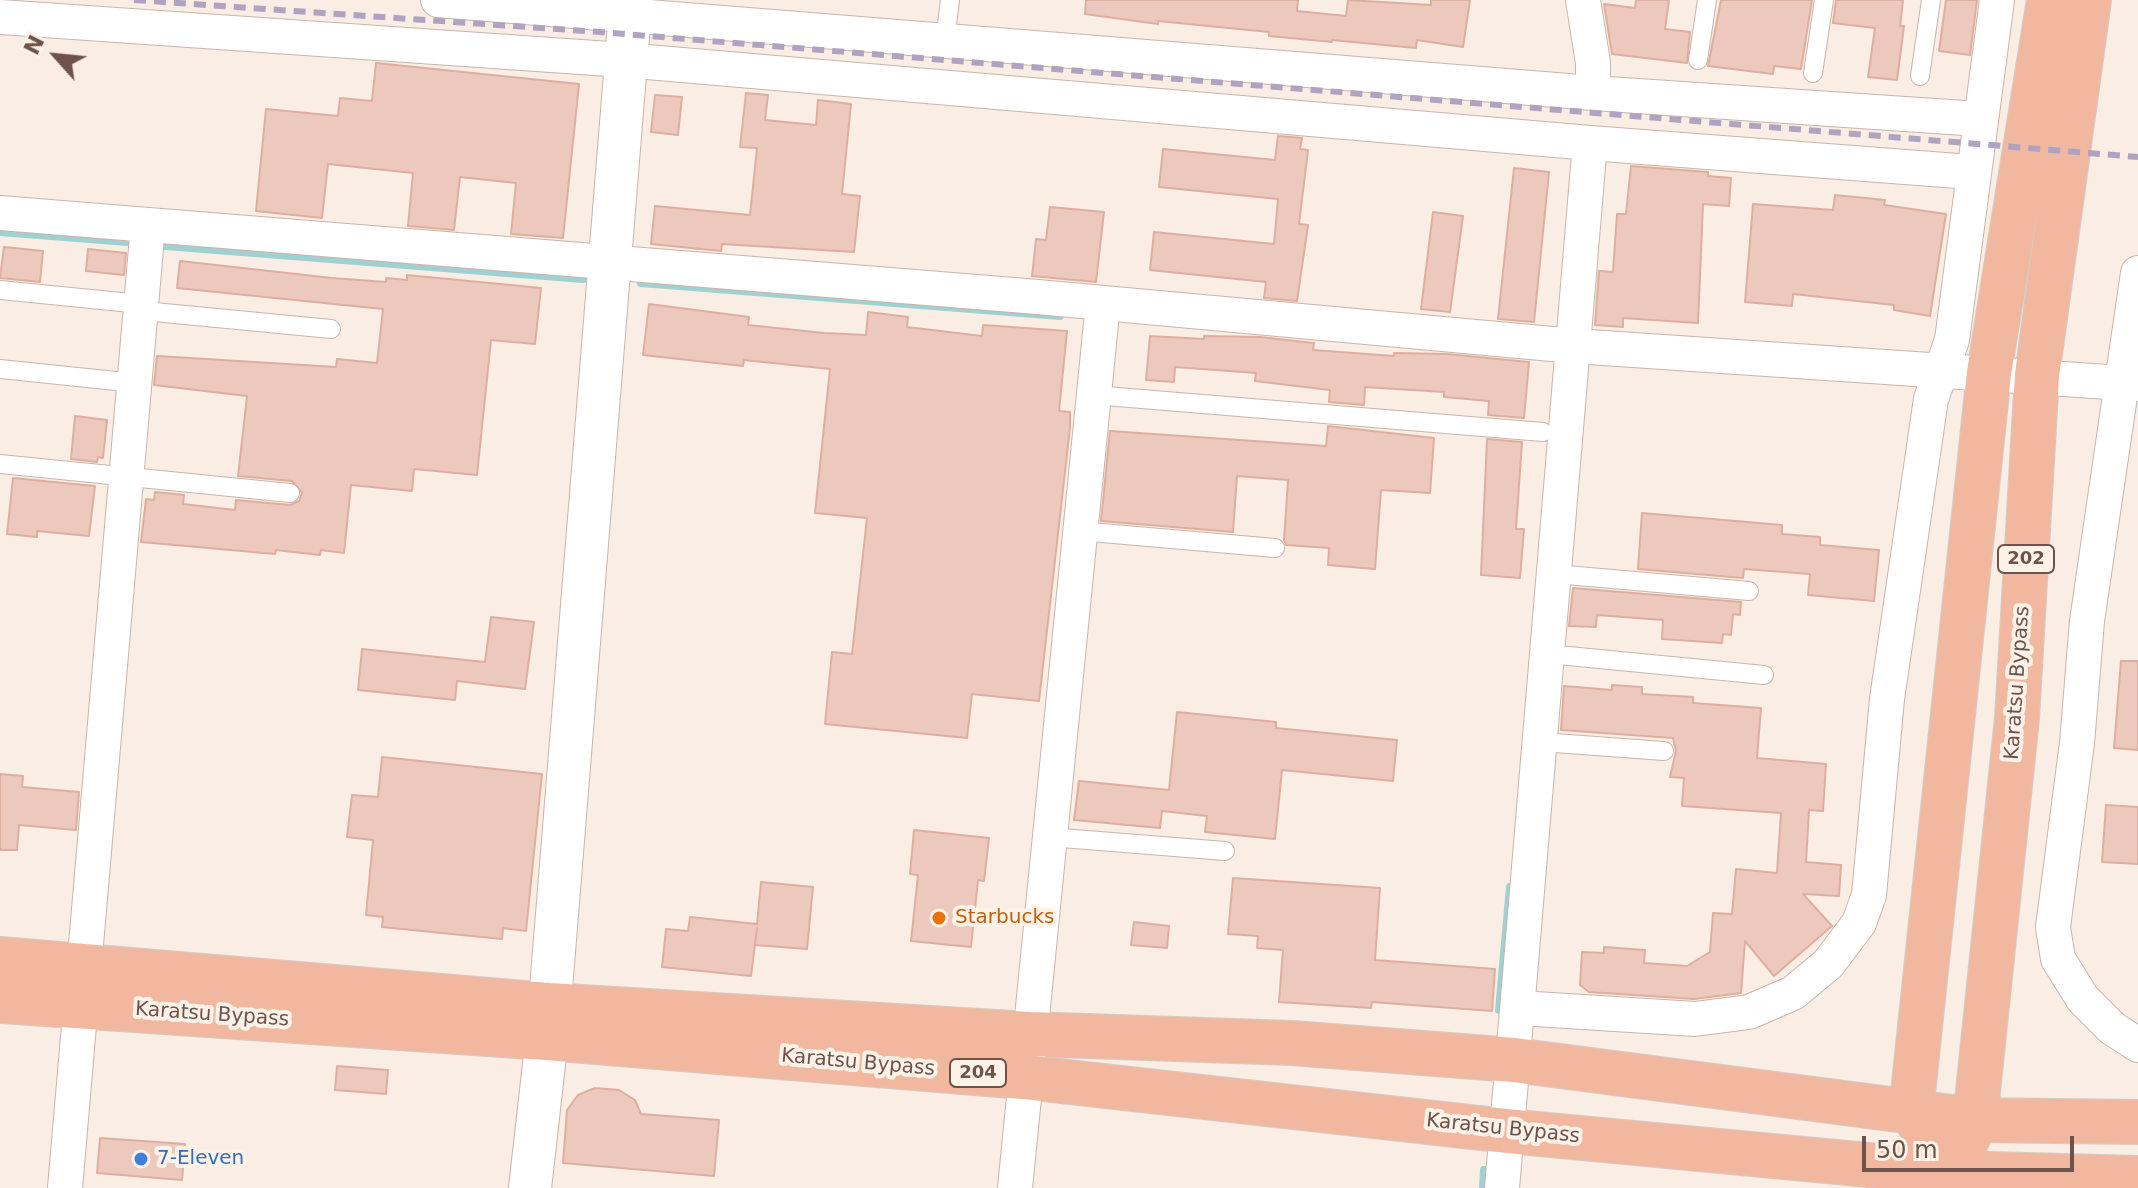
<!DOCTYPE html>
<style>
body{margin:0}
#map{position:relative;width:2138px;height:1188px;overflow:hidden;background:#faede3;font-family:"DejaVu Sans",sans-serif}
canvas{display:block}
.north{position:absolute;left:16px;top:16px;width:80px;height:80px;-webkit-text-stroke:6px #fdf2e8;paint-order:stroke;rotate:297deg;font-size:22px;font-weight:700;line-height:32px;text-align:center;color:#6f534b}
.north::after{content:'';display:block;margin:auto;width:28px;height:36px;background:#6f534b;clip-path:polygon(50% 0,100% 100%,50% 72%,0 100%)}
.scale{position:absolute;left:1862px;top:1136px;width:212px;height:36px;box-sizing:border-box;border:4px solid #6f534b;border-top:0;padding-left:10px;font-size:24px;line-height:28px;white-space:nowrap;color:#6f534b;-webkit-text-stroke:6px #fdf2e8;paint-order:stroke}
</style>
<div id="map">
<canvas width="2138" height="1188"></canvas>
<div class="north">N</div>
<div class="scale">50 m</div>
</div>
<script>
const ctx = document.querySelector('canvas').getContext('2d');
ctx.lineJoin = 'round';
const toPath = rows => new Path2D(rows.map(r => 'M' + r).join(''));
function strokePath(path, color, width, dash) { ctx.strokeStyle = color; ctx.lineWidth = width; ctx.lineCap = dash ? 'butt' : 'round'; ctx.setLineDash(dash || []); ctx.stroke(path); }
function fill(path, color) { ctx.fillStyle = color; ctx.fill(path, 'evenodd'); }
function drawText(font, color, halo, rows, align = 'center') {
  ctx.font = font + ' "DejaVu Sans",sans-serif'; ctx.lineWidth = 8; ctx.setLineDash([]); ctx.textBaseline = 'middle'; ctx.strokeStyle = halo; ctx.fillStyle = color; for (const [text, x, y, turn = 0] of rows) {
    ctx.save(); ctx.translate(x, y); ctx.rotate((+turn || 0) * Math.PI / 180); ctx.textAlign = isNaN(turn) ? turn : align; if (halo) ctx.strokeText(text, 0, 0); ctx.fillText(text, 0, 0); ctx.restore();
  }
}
strokePath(toPath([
 [0,232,140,243],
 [153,245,583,279],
 [641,283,1060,316],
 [1499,1010,1510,887],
 [1483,1188,1484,1170]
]), '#a0d1d2', 8);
const building = toPath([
 [1086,0,1298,0,1297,11,1346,16,1348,0,1431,5,1431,0,1470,0,1463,47,1417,40,1416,48,1332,40,1332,42,1269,36,1269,32,1158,21,1158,24,1085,14,1086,0],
 [1636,0,1669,0,1665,29,1690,32,1687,63,1612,54,1604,4,1635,8,1636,0],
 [1721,0,1812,0,1801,69,1774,66,1773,74,1708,66,1721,0],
 [1836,0,1903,0,1900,26,1904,26,1897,80,1868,77,1875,28,1833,23,1836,0],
 [1946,0,1977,0,1970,55,1939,51,1946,0],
 [376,63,579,84,563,238,511,234,516,183,460,177,454,230,408,226,413,173,328,164,322,218,256,211,266,109,338,116,340,98,372,101,376,63],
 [746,93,768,95,765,120,816,125,818,100,851,104,842,194,860,196,854,252,722,244,721,251,651,244,655,206,750,215,757,148,740,147,746,93],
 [655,95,682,97,678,135,651,132,655,95],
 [1278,136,1302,138,1300,149,1308,150,1299,224,1308,225,1297,301,1264,298,1266,282,1150,270,1154,232,1274,244,1278,199,1159,187,1163,149,1275,160,1278,136],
 [1631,166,1708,172,1708,176,1731,178,1729,206,1703,204,1698,323,1623,318,1623,327,1595,325,1599,271,1613,272,1617,214,1626,214,1631,166],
 [1514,168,1549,172,1534,322,1498,319,1514,168],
 [1835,195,1885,200,1884,205,1946,214,1930,316,1894,310,1894,305,1793,294,1792,306,1745,302,1753,204,1833,210,1835,195],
 [1050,207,1104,212,1096,282,1032,276,1036,239,1046,240,1050,207],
 [1433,212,1463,216,1450,312,1421,309,1433,212],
 [4,247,43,251,40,282,0,278,4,247],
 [88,249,126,253,124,275,86,271,88,249],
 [180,261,332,278,386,282,386,278,407,280,407,275,541,288,535,344,491,340,477,475,414,469,412,491,351,485,344,553,321,550,320,555,276,550,275,554,141,542,146,499,154,500,155,492,184,495,183,504,235,510,236,500,290,505,299,501,302,493,292,481,238,476,247,396,154,385,157,356,336,367,337,359,377,363,383,309,177,288,180,261],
 [649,304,749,317,748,325,824,333,866,335,868,312,908,317,907,327,982,336,983,325,1067,331,1059,411,1070,412,1070,428,1039,701,972,694,967,738,825,724,832,652,852,654,867,518,815,513,830,369,744,360,743,366,643,355,649,304],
 [1150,336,1204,339,1204,336,1260,337,1314,343,1313,350,1394,356,1394,353,1447,354,1529,362,1524,418,1488,415,1489,401,1444,397,1444,392,1365,387,1364,405,1329,402,1330,390,1255,381,1256,373,1175,367,1174,382,1146,380,1150,336],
 [75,416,107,420,103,458,98,457,97,462,71,459,75,416],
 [1328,426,1434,438,1430,493,1381,490,1375,569,1328,565,1329,548,1286,545,1284,540,1288,480,1237,476,1233,532,1101,521,1110,431,1326,446,1328,426],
 [1487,439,1522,442,1516,529,1524,529,1520,578,1481,575,1487,439],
 [13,478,95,486,89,536,37,531,37,537,7,534,13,478],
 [1642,513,1782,525,1782,534,1820,537,1820,545,1879,550,1874,601,1808,595,1810,574,1744,569,1743,578,1638,569,1642,513],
 [1573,588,1741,602,1740,615,1733,614,1731,635,1723,634,1722,643,1662,639,1663,620,1597,615,1596,627,1569,626,1573,588],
 [491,617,534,622,525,689,457,681,455,700,358,690,362,649,485,662,491,617],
 [2121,661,2138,661,2138,750,2114,748,2121,661],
 [1612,685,1642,687,1642,694,1693,697,1693,703,1761,708,1757,758,1826,764,1823,811,1809,810,1806,862,1841,865,1839,896,1803,894,1832,926,1774,976,1745,941,1741,993,1694,999,1589,992,1580,985,1582,952,1604,953,1604,947,1645,950,1644,963,1687,966,1710,952,1713,913,1732,914,1736,869,1777,873,1781,813,1682,806,1684,778,1670,777,1676,751,1673,738,1561,730,1564,686,1612,690,1612,685],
 [1177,712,1276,722,1276,728,1397,740,1393,781,1282,770,1275,839,1205,832,1207,816,1162,811,1160,828,1074,820,1079,781,1169,790,1177,712],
 [382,757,542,774,526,931,503,928,502,939,382,927,383,917,366,915,373,840,347,837,352,795,378,797,382,757],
 [0,774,23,776,22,787,79,792,76,830,19,825,17,850,0,850,0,774],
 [2106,805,2138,807,2138,864,2102,862,2106,805],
 [914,830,989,838,984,881,978,880,971,947,911,941,918,875,910,874,914,830],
 [1233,878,1380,888,1375,960,1495,969,1492,1011,1372,1002,1371,1008,1279,1002,1283,950,1257,948,1258,936,1228,934,1233,878],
 [761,882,813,887,807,949,755,945,757,928,751,976,662,967,666,929,688,931,690,917,757,924,761,882],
 [1134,922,1169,926,1167,948,1131,945,1134,922],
 [337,1066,388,1070,386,1094,335,1090,337,1066],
 [595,1088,619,1090,635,1100,641,1114,719,1120,714,1176,563,1163,567,1110,578,1095,595,1088],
 [100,1138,185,1144,182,1180,97,1173,100,1138]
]);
fill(building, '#edc9bd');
strokePath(building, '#deae9f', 2);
const service = toPath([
 [945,41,950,0],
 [1698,60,1707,0],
 [1813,73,1824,0],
 [1920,76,1931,0],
 [0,290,131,303,154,312,331,329],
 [0,369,135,383],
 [1093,395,1543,432],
 [0,464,290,493],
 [1079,531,1275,548],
 [1555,574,1749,591],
 [1548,654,1764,675],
 [1541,742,1664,751],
 [1049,837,1225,851]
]);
const minor = toPath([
 [438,0,1593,93,1979,119],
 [1583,0,1593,63,1593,93],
 [0,17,624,60,1590,143,1971,172],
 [0,213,1038,297,1574,346,2138,384],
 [2138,273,2087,621,2077,743,2053,927,2058,959,2083,999,2112,1028,2138,1045],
 [1519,1008,1695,1019,1749,1012,1793,993,1828,964,1859,923,1869,895,1887,699,1931,399,1952,340,1997,0],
 [65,1188,148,225],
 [1015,1188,1103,303],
 [1502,1188,1590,143]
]);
const tertiary = toPath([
 [530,1188,547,1038,631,0]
]);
const trunk = toPath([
 [0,959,548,1005,1029,1034,1292,1043,1514,1060,1975,1120,2138,1122],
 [0,1001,547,1038,1024,1077,1507,1131,1953,1173,2138,1178],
 [1927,1135,1911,1112,1989,373,2049,0],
 [1965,1145,1975,1120,2017,718,2037,375,2089,0]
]);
strokePath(service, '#c9b4aa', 20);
strokePath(minor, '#c9b4aa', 36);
strokePath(tertiary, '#c9b4aa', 44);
strokePath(trunk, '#d4cbc9', 46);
strokePath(service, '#fff', 18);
strokePath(minor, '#fff', 34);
strokePath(tertiary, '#fff', 42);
strokePath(trunk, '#f1b89f', 44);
strokePath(toPath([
 [134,0,600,32,2138,157]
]), '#afa3c1', 6, [12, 8]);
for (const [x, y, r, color] of [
 [939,918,8,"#e8710a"],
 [141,1159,8,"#3f7fe0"]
]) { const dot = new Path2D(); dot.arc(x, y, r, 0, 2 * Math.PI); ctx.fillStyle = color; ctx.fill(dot); strokePath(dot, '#fdf2e8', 3); }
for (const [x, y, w] of [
 [2026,559,56],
 [978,1073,56]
]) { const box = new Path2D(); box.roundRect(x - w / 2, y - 14, w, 28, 6); ctx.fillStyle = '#fdf2e8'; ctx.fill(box); strokePath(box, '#6f534b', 2); }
drawText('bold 18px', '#6f534b', null, [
 ["202",2026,559],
 ["204",978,1073]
]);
drawText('20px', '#6f534b', '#fdf2e8', [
 ["Karatsu Bypass",2018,683,-86],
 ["Karatsu Bypass",212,1015,4],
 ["Karatsu Bypass",858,1063,5],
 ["Karatsu Bypass",1503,1129,6]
]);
drawText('20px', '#c56008', '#fdf2e8', [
 ["Starbucks",955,918]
], 'left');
drawText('20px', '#366cbe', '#fdf2e8', [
 ["7-Eleven",157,1159]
], 'left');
</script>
